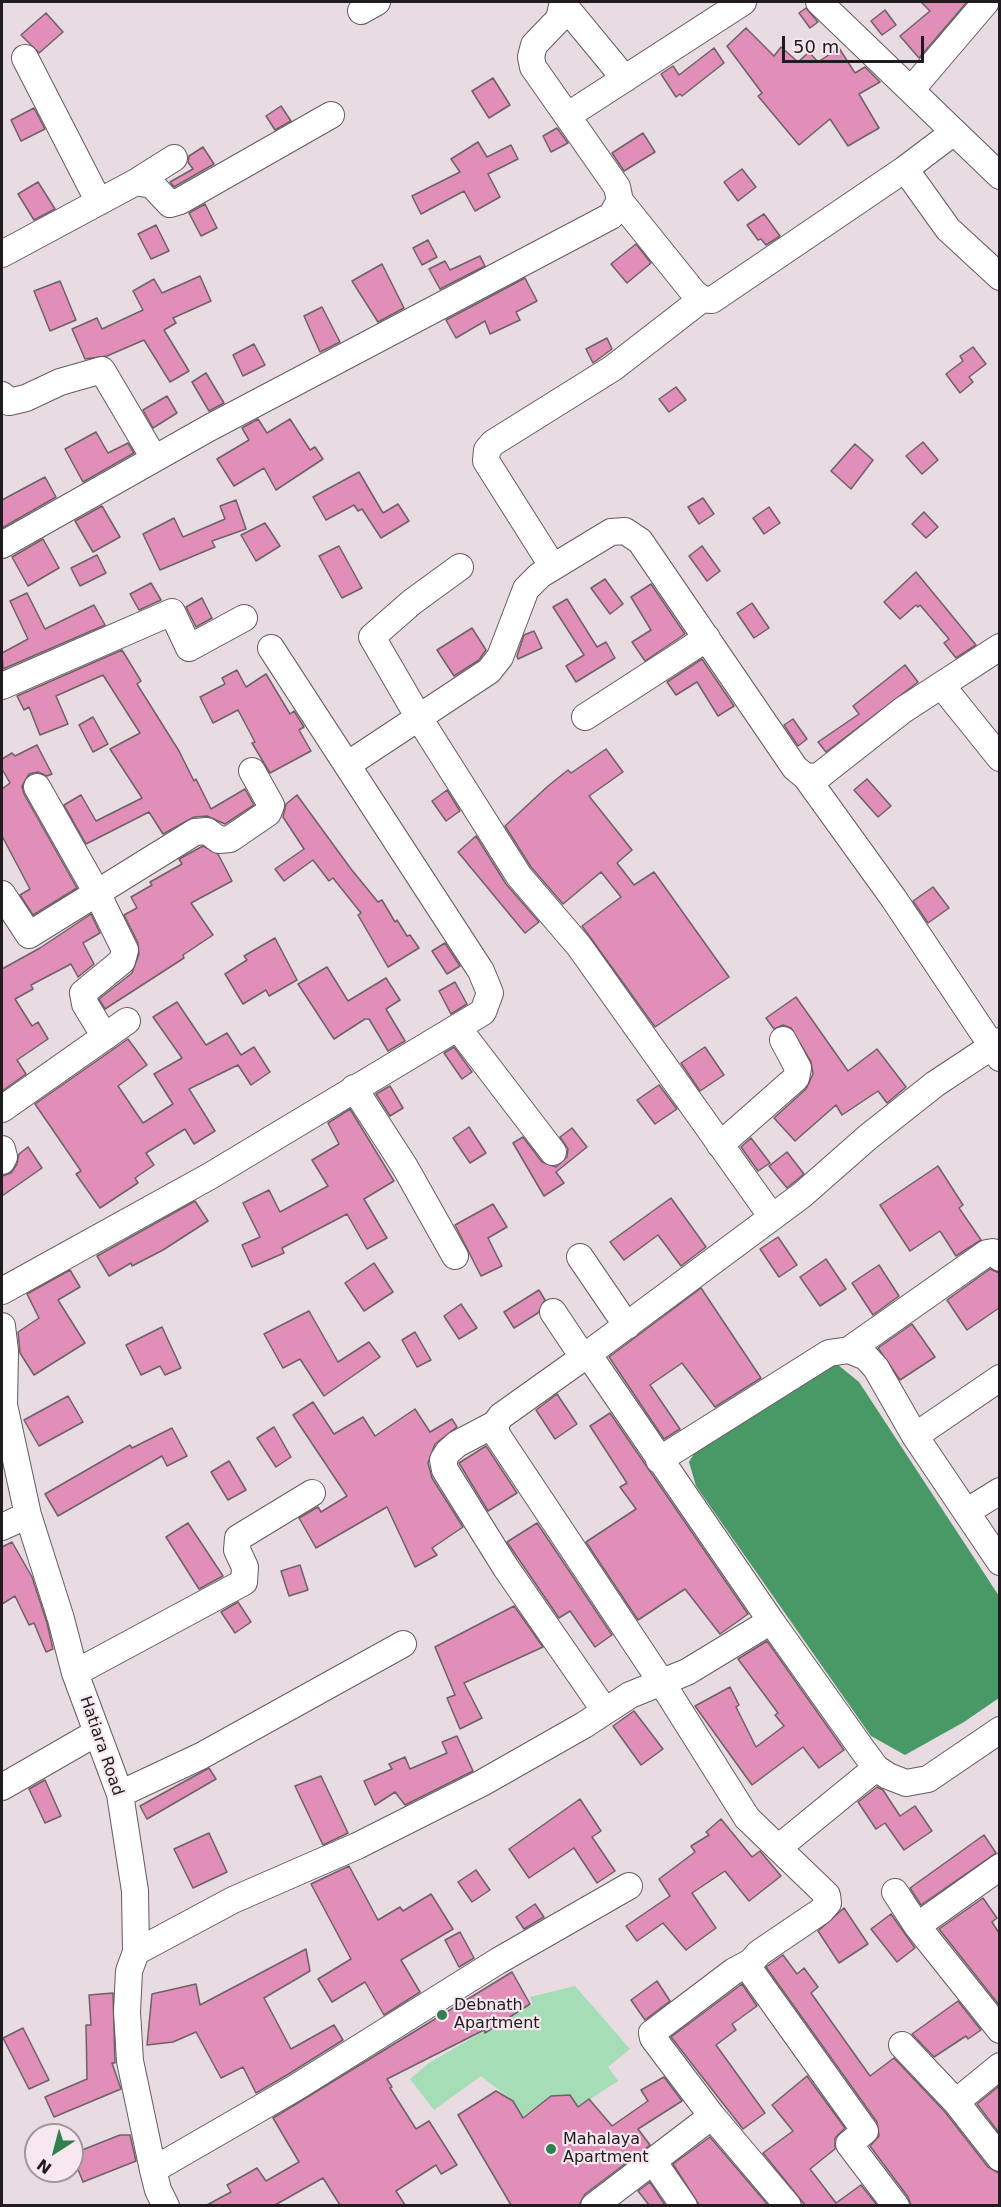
<!DOCTYPE html>
<style>
body{margin:0}
#map{position:relative;width:1001px;height:2207px;overflow:hidden;background:#e8dbe1;font-family:"DejaVu Sans",sans-serif}
canvas{display:block}
.frame{position:absolute;inset:0;border:3px solid #201b1e;pointer-events:none}
.north{position:absolute;left:24px;top:2123px;width:60px;height:60px;box-sizing:border-box;background:#f6e8ee;border:2px solid #a0969b;border-radius:50%;rotate:216deg;font-size:16px;font-weight:700;line-height:24px;text-align:center;color:#201b1e}
.north::after{content:'';display:block;margin:auto;width:21px;height:27px;background:#308050;clip-path:polygon(50% 0,100% 100%,50% 72%,0 100%)}
.scale{position:absolute;left:782px;top:36px;width:142px;height:27px;box-sizing:border-box;border:3px solid #201b1e;border-top:0;padding-left:8px;font-size:18px;line-height:21px;white-space:nowrap;color:#201b1e;-webkit-text-stroke:4px #f6e8ee;paint-order:stroke}
</style>
<div id="map">
<canvas width="1001" height="2207"></canvas>
<div class="frame"></div>
<div class="north">N</div>
<div class="scale">50 m</div>
</div>
<script>
const ctx = document.querySelector('canvas').getContext('2d');
ctx.lineJoin = 'round';
function fill(path, color) { ctx.fillStyle = color; ctx.fill(path, 'evenodd'); }
const toPath = rows => new Path2D(rows.map(r => 'M' + r).join(''));
function strokePath(path, color, width, dash) { ctx.strokeStyle = color; ctx.lineWidth = width; ctx.lineCap = dash ? 'butt' : 'round'; ctx.setLineDash(dash || []); ctx.stroke(path); }
function drawText(font, color, halo, rows, align = 'center') {
  ctx.font = font + ' "DejaVu Sans",sans-serif'; ctx.lineWidth = 4.5; ctx.setLineDash([]); ctx.textBaseline = 'middle'; ctx.strokeStyle = halo; ctx.fillStyle = color; for (const [text, x, y, turn = 0] of rows) {
    ctx.save(); ctx.translate(x, y); ctx.rotate((+turn || 0) * Math.PI / 180); ctx.textAlign = isNaN(turn) ? turn : align; if (halo) ctx.strokeText(text, 0, 0); ctx.fillText(text, 0, 0); ctx.restore();
  }
}
fill(toPath([
 [575,1986,630,2049,608,2067,618,2081,578,2107,570,2095,551,2096,522,2117,513,2101,481,2076,434,2110,410,2079,429,2063,527,2006,533,2005,530,1997]
]), '#a5deb6');
fill(toPath([
 [832,1360,859,1382,999,1596,999,1698,964,1722,905,1755,871,1736,696,1486,689,1462,707,1432]
]), '#489966');
const building = toPath([
 [921,2,967,2,919,58,900,36,930,11,921,2],
 [806,8,818,22,810,28,799,13,806,8],
 [885,10,896,25,882,35,871,21,885,10],
 [46,13,63,32,39,53,21,35,46,13],
 [746,28,774,56,781,47,798,62,809,52,818,62,839,48,855,73,865,67,880,82,859,94,879,128,848,146,830,119,799,145,758,96,762,93,727,46,746,28],
 [714,48,724,63,682,96,680,94,676,97,661,74,673,66,679,75,714,48],
 [493,78,510,105,489,118,472,91,493,78],
 [281,106,291,121,275,130,266,116,281,106],
 [34,108,45,129,21,141,11,120,34,108],
 [557,128,568,143,551,152,543,136,557,128],
 [643,133,655,152,624,171,612,153,643,133],
 [478,142,487,157,511,145,518,159,488,174,500,197,475,211,464,191,421,214,412,196,460,172,451,159,478,142],
 [203,147,214,164,174,187,170,182,193,169,188,162,189,156,203,147],
 [742,169,756,187,738,201,724,182,742,169],
 [38,182,55,209,34,220,18,194,38,182],
 [205,204,217,228,201,236,189,213,205,204],
 [764,214,780,236,766,245,761,239,758,240,747,225,764,214],
 [156,225,169,251,151,259,138,234,156,225],
 [428,240,437,257,422,265,413,248,428,240],
 [636,244,651,263,627,283,611,264,636,244],
 [480,256,485,266,440,289,429,269,445,261,450,270,480,256],
 [382,264,404,308,378,322,352,281,382,264],
 [200,276,211,301,173,318,176,323,164,330,189,371,170,382,144,340,107,356,85,359,72,329,97,318,102,329,143,310,133,291,154,279,162,293,200,276],
 [525,278,537,301,516,312,520,320,490,334,485,321,456,338,446,320,525,278],
 [60,281,76,320,50,331,34,291,60,281],
 [322,307,340,342,320,352,304,316,322,307],
 [607,338,612,349,593,363,586,349,607,338],
 [254,344,265,365,243,376,233,355,254,344],
 [973,347,986,364,969,377,973,382,960,393,946,374,963,361,960,356,973,347],
 [206,373,224,403,209,411,192,382,206,373],
 [676,387,686,400,669,412,659,399,676,387],
 [167,396,177,413,153,428,143,410,167,396],
 [258,419,267,433,290,419,310,450,315,447,323,459,276,490,264,468,234,486,217,459,249,440,242,428,258,419],
 [96,432,108,453,128,443,134,453,83,482,65,449,96,432],
 [923,442,938,460,922,474,906,456,923,442],
 [855,444,873,460,851,489,831,471,855,444],
 [359,472,383,513,398,504,409,521,381,538,362,509,358,511,354,505,326,520,313,497,359,472],
 [45,477,56,497,2,528,2,500,45,477],
 [703,498,714,514,699,524,688,507,703,498],
 [236,500,246,529,212,541,215,547,160,570,143,534,174,518,183,537,225,519,220,506,236,500],
 [102,506,120,537,93,552,75,521,102,506],
 [769,507,780,523,764,534,753,518,769,507],
 [924,512,938,527,926,538,912,524,924,512],
 [265,523,280,546,256,561,241,535,265,523],
 [43,539,59,568,28,586,12,557,43,539],
 [339,546,362,588,342,598,319,556,339,546],
 [702,546,720,571,707,581,689,556,702,546],
 [97,555,106,573,80,586,71,568,97,555],
 [916,572,976,645,956,658,944,643,949,639,920,605,918,607,916,605,900,619,884,602,916,572],
 [605,579,623,604,610,614,591,588,605,579],
 [151,583,161,600,139,610,130,594,151,583],
 [651,584,685,634,645,661,632,642,651,630,631,597,651,584],
 [27,593,45,629,94,605,105,625,3,669,2,653,28,639,10,601,27,593],
 [202,598,212,618,196,627,186,607,202,598],
 [567,599,597,647,606,642,615,658,576,682,566,666,584,655,553,607,567,599],
 [752,603,769,628,754,638,737,613,752,603],
 [472,628,486,650,479,660,454,676,437,650,472,628],
 [534,631,542,648,518,659,517,656,524,635,534,631],
 [122,650,141,681,137,684,179,751,194,781,196,779,211,809,245,789,254,805,225,824,207,816,194,817,163,834,149,812,86,844,64,805,81,795,96,821,142,798,110,749,140,733,103,675,56,696,68,724,40,735,29,707,24,710,17,696,122,650],
 [702,659,734,706,718,716,697,682,676,695,667,682,702,659],
 [905,665,918,682,826,752,818,742,859,714,853,706,905,665],
 [237,670,246,687,266,674,290,714,294,711,304,727,299,730,311,751,270,773,252,743,255,742,238,710,213,723,200,697,225,684,222,678,237,670],
 [93,717,108,744,93,752,79,725,93,717],
 [793,719,807,739,798,746,784,725,793,719],
 [37,745,52,774,47,776,38,772,29,774,22,786,24,794,77,888,33,915,20,895,30,889,2,836,2,789,10,783,2,769,2,759,12,753,15,756,37,745],
 [606,749,623,772,589,796,632,850,617,863,634,885,654,872,729,977,655,1027,582,926,621,897,601,872,563,904,531,867,505,826,548,786,568,770,571,773,606,749],
 [867,779,891,806,878,817,854,790,867,779],
 [447,790,460,811,446,821,432,801,447,790],
 [297,795,351,869,378,902,382,900,395,922,397,920,407,936,410,935,419,948,388,967,358,915,361,913,333,878,329,881,313,860,284,881,275,869,304,849,283,817,286,804,297,795],
 [476,836,506,884,539,922,525,933,458,852,476,836],
 [203,846,218,854,232,881,191,903,213,935,183,955,184,958,105,1009,99,999,132,973,139,954,138,943,124,915,137,908,131,897,152,885,150,882,182,864,179,859,203,846],
 [933,887,949,908,928,923,913,901,933,887],
 [91,914,100,933,83,943,94,964,78,977,71,964,31,985,33,989,15,999,32,1026,38,1022,48,1039,17,1060,26,1074,2,1091,2,969,40,948,91,914],
 [275,938,297,980,269,996,266,990,243,1004,225,974,247,960,244,956,275,938],
 [445,943,460,966,447,974,432,951,445,943],
 [327,967,348,1001,386,978,400,1000,386,1009,405,1041,388,1051,369,1019,365,1019,334,1039,298,984,327,967],
 [455,982,467,1004,451,1014,439,991,455,982],
 [796,997,848,1071,877,1049,906,1087,887,1103,878,1091,842,1115,836,1105,795,1141,774,1118,806,1089,813,1074,811,1062,791,1028,783,1025,774,1029,766,1018,796,997],
 [177,1002,206,1045,227,1033,241,1055,254,1047,270,1072,251,1085,238,1065,189,1089,215,1131,194,1144,185,1129,146,1153,154,1165,135,1178,138,1183,100,1208,76,1174,81,1171,35,1104,128,1039,147,1065,118,1086,143,1123,173,1104,154,1074,182,1058,153,1017,177,1002],
 [454,1047,472,1072,462,1079,444,1053,454,1047],
 [705,1047,724,1075,700,1091,681,1063,705,1047],
 [659,1085,677,1109,655,1124,637,1100,659,1085],
 [390,1086,403,1108,390,1116,376,1094,390,1086],
 [350,1109,394,1181,364,1199,387,1238,367,1249,347,1214,282,1248,284,1253,252,1267,242,1245,260,1237,243,1203,269,1190,280,1212,328,1186,312,1160,339,1144,328,1123,350,1109],
 [469,1127,486,1153,470,1163,453,1138,469,1127],
 [572,1128,587,1147,556,1172,564,1183,544,1196,513,1143,523,1137,542,1162,556,1167,567,1157,568,1149,560,1137,572,1128],
 [751,1138,770,1163,758,1171,741,1147,751,1138],
 [28,1147,42,1168,2,1196,2,1176,11,1173,17,1164,19,1154,28,1147],
 [787,1152,804,1174,787,1188,769,1166,787,1152],
 [938,1166,963,1205,959,1208,981,1240,956,1256,940,1231,910,1251,880,1205,938,1166],
 [671,1198,706,1247,681,1266,658,1235,624,1260,610,1242,671,1198],
 [195,1201,208,1221,163,1250,132,1266,131,1263,109,1276,97,1256,195,1201],
 [493,1204,507,1227,488,1238,502,1266,481,1276,455,1225,493,1204],
 [778,1237,797,1265,779,1277,760,1249,778,1237],
 [826,1259,846,1289,820,1306,800,1277,826,1259],
 [374,1263,393,1292,364,1311,345,1283,374,1263],
 [879,1265,899,1296,873,1315,852,1283,879,1265],
 [990,1269,999,1273,999,1308,967,1330,947,1300,990,1269],
 [70,1270,80,1287,58,1300,85,1343,34,1375,20,1353,18,1332,39,1318,27,1294,70,1270],
 [701,1288,761,1378,715,1407,682,1363,650,1385,680,1429,664,1439,609,1357,701,1288],
 [539,1290,545,1300,538,1313,514,1328,504,1312,539,1290],
 [461,1304,477,1328,459,1339,444,1316,461,1304],
 [309,1311,338,1362,369,1342,380,1357,324,1396,300,1359,283,1368,264,1334,309,1311],
 [912,1324,935,1357,900,1380,878,1348,912,1324],
 [162,1327,181,1368,165,1375,160,1366,141,1375,126,1345,162,1327],
 [415,1332,431,1360,417,1367,402,1340,415,1332],
 [557,1394,577,1424,555,1439,536,1410,557,1394],
 [68,1396,83,1422,39,1446,24,1420,68,1396],
 [313,1402,334,1434,363,1417,375,1436,415,1409,430,1432,452,1419,457,1427,435,1444,428,1463,432,1478,463,1527,432,1548,437,1555,415,1567,387,1507,316,1548,299,1518,318,1507,321,1512,347,1496,293,1415,313,1402],
 [610,1413,748,1614,720,1634,685,1589,638,1620,586,1542,636,1509,620,1487,627,1483,590,1426,610,1413],
 [274,1427,291,1457,276,1467,257,1438,274,1427],
 [172,1428,187,1456,167,1466,162,1456,58,1516,45,1494,130,1445,132,1448,172,1428],
 [486,1446,517,1493,488,1511,459,1463,486,1446],
 [229,1461,246,1490,228,1500,211,1472,229,1461],
 [188,1523,223,1576,199,1589,166,1537,188,1523],
 [537,1523,612,1635,595,1647,570,1611,559,1618,507,1542,537,1523],
 [12,1542,32,1577,47,1623,53,1649,46,1652,34,1623,29,1625,15,1596,2,1604,2,1547,12,1542],
 [300,1565,308,1590,289,1596,281,1571,300,1565],
 [238,1602,251,1622,235,1633,221,1612,238,1602],
 [514,1606,543,1647,464,1683,482,1718,460,1729,447,1698,455,1695,435,1647,514,1606],
 [767,1641,844,1750,819,1768,803,1747,752,1785,695,1706,730,1687,739,1705,736,1707,756,1747,784,1726,775,1715,778,1713,738,1659,767,1641],
 [634,1711,663,1749,641,1765,613,1726,634,1711],
 [457,1736,473,1771,405,1805,395,1792,375,1805,364,1781,392,1769,389,1764,405,1757,410,1769,447,1753,442,1742,457,1736],
 [209,1768,216,1779,147,1819,140,1806,209,1768],
 [321,1776,348,1833,323,1845,295,1786,321,1776],
 [45,1780,61,1816,45,1823,29,1789,45,1780],
 [877,1787,883,1790,900,1816,915,1806,932,1831,904,1850,885,1823,876,1829,858,1802,877,1787],
 [580,1799,601,1831,592,1837,615,1871,597,1883,574,1848,529,1878,509,1849,580,1799],
 [721,1819,752,1857,760,1851,781,1876,749,1901,725,1871,692,1893,716,1928,686,1950,663,1923,637,1941,626,1926,670,1896,659,1879,695,1852,691,1846,709,1835,706,1832,721,1819],
 [209,1833,227,1872,193,1888,174,1849,209,1833],
 [984,1835,996,1853,921,1905,910,1888,984,1835],
 [349,1866,378,1920,400,1907,403,1911,431,1894,453,1929,401,1960,420,1992,384,2015,365,1982,332,2002,318,1979,351,1959,311,1884,349,1866],
 [476,1870,490,1890,472,1902,458,1882,476,1870],
 [983,1898,997,1918,992,1922,999,1933,999,2005,939,1929,983,1898],
 [535,1904,544,1917,524,1929,516,1917,535,1904],
 [844,1908,868,1944,839,1963,818,1931,844,1908],
 [891,1914,915,1948,897,1962,871,1929,891,1914],
 [460,1932,474,1958,459,1967,445,1940,460,1932],
 [306,1949,310,1971,264,1998,291,2049,334,2025,343,2040,287,2075,256,2093,243,2067,221,2078,196,2032,173,2042,147,2045,152,1994,196,1984,200,2005,306,1949],
 [783,1955,797,1974,804,1968,818,1987,811,1993,870,2076,894,2058,945,2112,988,2167,999,2173,999,2205,911,2205,908,2197,870,2146,879,2136,877,2122,766,1967,783,1955],
 [512,1972,530,2004,485,2033,484,2030,387,2079,392,2087,390,2088,416,2129,429,2121,457,2165,441,2174,436,2165,396,2191,405,2205,340,2205,323,2178,275,2205,207,2205,231,2192,227,2185,257,2168,266,2181,299,2162,273,2118,512,1972],
 [657,1981,670,2001,645,2020,631,2000,657,1981],
 [742,1984,757,2006,732,2024,736,2030,716,2045,765,2113,743,2129,671,2037,742,1984],
 [113,1993,115,2063,112,2063,121,2089,54,2117,45,2097,87,2079,86,2025,91,2025,89,1995,113,1993],
 [958,2001,981,2030,968,2039,966,2036,934,2057,912,2034,958,2001],
 [23,2028,49,2080,29,2089,3,2038,23,2028],
 [807,2076,845,2128,835,2138,835,2149,810,2169,836,2203,861,2185,877,2205,805,2205,763,2153,793,2131,772,2105,807,2076],
 [664,2077,682,2101,638,2129,650,2145,585,2194,579,2205,511,2205,458,2115,496,2091,513,2101,523,2118,551,2096,570,2095,578,2107,589,2099,612,2126,648,2101,641,2090,664,2077],
 [999,2086,999,2133,977,2104,999,2086],
 [120,2135,130,2135,136,2161,83,2182,72,2154,120,2135],
 [710,2137,768,2205,699,2205,673,2164,710,2137],
 [650,2182,665,2205,649,2205,638,2191,650,2182]
]);
fill(building, '#e18eb8');
strokePath(building, '#6d6167', 1.5);
const minor = toPath([
 [819,2,1000,176],
 [564,5,625,79],
 [361,11,377,2],
 [25,58,99,202],
 [911,90,986,2],
 [567,116,743,2],
 [905,169,948,229,1000,277],
 [136,182,174,158],
 [620,201,694,293,702,299,712,300,905,169,954,132],
 [2,254,136,182,152,185,170,204,180,201,331,115],
 [2,395,9,402,26,398,60,382,102,370,154,458],
 [2,545,209,428,611,216,620,201,617,187,533,67,531,57,534,45,559,19,563,2],
 [460,567,412,602,372,637,419,718,519,876,579,946,772,1217],
 [553,567,486,461,487,450,493,443,613,368,702,299],
 [2,686,172,612,189,648,244,618],
 [942,686,1000,758],
 [585,717,707,638],
 [347,765,489,671,500,657,526,589,540,575,611,532,625,531,640,541,795,768,806,777,819,776,903,710,1000,647],
 [806,777,894,899,1000,1058],
 [37,787,97,893,125,950,122,961,83,993,85,1004,105,1037],
 [2,894,29,935,195,832,207,831,219,840,230,839,268,813,271,805,252,771],
 [458,1028,553,1152],
 [354,1088,405,1167,455,1256],
 [2,1109,127,1021],
 [720,1145,796,1078,798,1068,783,1040],
 [2,1149,4,1157,2,1161],
 [580,1257,627,1326],
 [2,1291,210,1176,483,1012,490,993,481,971,271,648],
 [553,1312,583,1357],
 [2,1326,5,1351,4,1405,28,1515,61,1619,75,1673,120,1794,135,1891,136,1952,129,1971,127,2012,130,2061,153,2170,158,2190,166,2206],
 [849,1350,987,1253,993,1252,1000,1258],
 [588,1354,501,1416,495,1424,497,1435,662,1683,747,1818,827,1895,828,1903,821,1911,759,1953,751,1962,750,1970,865,2131,849,2144,896,2206],
 [495,1424,457,1444,448,1452,443,1460,445,1470,506,1568,605,1711],
 [915,1436,1000,1378],
 [659,1460,829,1353,849,1350,866,1357,876,1368,915,1436,1000,1562],
 [966,1512,1000,1491],
 [2,1527,28,1515],
 [771,1621,862,1749,876,1768,888,1776,906,1783,928,1779,1000,1730],
 [75,1673,244,1582,245,1567,237,1550,238,1538,312,1493],
 [2,1787,96,1733],
 [120,1794,201,1756,403,1644],
 [778,1848,876,1768],
 [1000,1867,917,1926,1000,2030],
 [895,1892,917,1926],
 [136,1952,233,1900,357,1846,482,1783,584,1725,630,1695,687,1672,771,1621,588,1354,802,1195,868,1137,935,1084,1000,1041],
 [751,1962,734,1971,656,2030,652,2033,653,2038,712,2116,788,2206],
 [902,2045,956,2102,1000,2158],
 [956,2102,1000,2066],
 [653,2161,684,2206],
 [153,2170,295,2088,498,1961,629,1886],
 [594,2206,712,2116]
]);
strokePath(minor, '#665b60', 28);
strokePath(minor, '#fff', 26);
for (const [x, y, r, color] of [
 [442,2015,6,"#308050"],
 [551,2149,6,"#308050"]
]) { const dot = new Path2D(); dot.arc(x, y, r, 0, 2 * Math.PI); ctx.fillStyle = color; ctx.fill(dot); strokePath(dot, '#f6e8ee', 2); }
drawText('16px', '#201b1e', '#f6e8ee', [
 ["Hatiara Road",101,1746,71]
]);
drawText('16px', '#201b1e', '#f6e8ee', [
 ["Debnath",454,2006],
 ["Apartment",454,2024],
 ["Mahalaya",563,2140],
 ["Apartment",563,2158]
], 'left');
</script>
